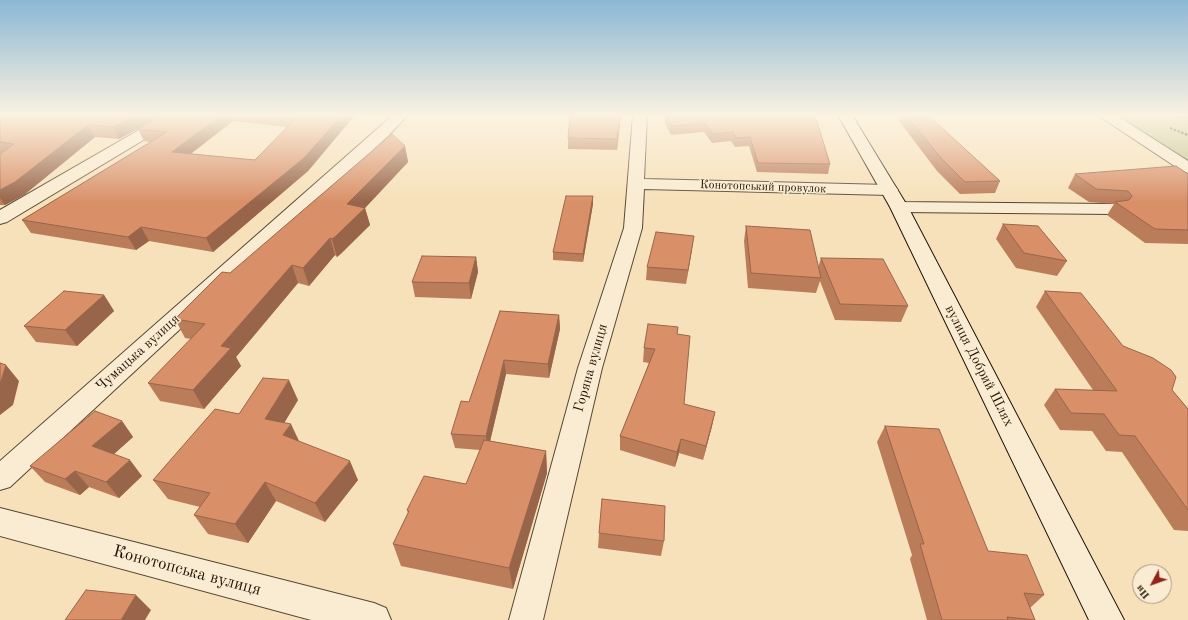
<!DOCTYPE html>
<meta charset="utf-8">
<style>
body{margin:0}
#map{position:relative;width:1188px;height:620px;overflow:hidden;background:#f7e1ba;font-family:"Old Standard TT",serif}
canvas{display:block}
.north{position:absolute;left:1132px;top:564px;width:40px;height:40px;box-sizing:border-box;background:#faecd2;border:1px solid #a39680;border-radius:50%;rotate:229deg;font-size:11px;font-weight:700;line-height:16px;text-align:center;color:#211406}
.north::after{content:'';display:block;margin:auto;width:14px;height:18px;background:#8f2418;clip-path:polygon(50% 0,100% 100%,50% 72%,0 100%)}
</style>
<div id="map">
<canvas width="1188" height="620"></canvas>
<div class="north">Пн</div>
</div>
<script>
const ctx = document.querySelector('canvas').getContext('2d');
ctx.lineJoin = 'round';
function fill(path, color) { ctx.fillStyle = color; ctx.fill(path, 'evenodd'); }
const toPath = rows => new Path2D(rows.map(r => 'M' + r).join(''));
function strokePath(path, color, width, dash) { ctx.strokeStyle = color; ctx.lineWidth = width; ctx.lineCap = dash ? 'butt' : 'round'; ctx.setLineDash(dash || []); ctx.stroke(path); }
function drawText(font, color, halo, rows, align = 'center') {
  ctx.font = font + ' "Old Standard TT",serif'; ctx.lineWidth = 3; ctx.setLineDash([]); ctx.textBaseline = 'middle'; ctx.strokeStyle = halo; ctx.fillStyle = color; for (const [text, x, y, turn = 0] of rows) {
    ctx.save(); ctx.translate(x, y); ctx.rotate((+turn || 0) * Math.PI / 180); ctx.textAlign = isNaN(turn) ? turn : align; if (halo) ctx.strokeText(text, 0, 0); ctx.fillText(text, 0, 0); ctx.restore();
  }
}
fill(toPath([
 [1115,115,1188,115,1188,161]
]), '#bec28f');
const street = toPath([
 [165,115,182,115,180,118,7,222,0,224,0,210,165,115],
 [393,115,408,115,388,136,10,487,0,490,0,461,393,115],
 [633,115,647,115,644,179,889,185,895,186,898,190,895,194,889,195,644,189,642,228,602,368,543,620,509,620,578,368,624,228,633,115],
 [1100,115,1116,115,1188,161,1188,173,1182,171,1102,118,1100,115],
 [899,202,1113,204,1119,205,1122,209,1119,213,1113,214,899,212,893,211,890,207,893,203,899,202],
 [0,508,374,603,386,608,391,620,311,620,0,536,0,508]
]);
const secondary = toPath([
 [838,115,852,115,908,207,1124,620,1089,620,890,207,838,115]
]);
strokePath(street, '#564733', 2);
strokePath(secondary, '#211406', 2);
strokePath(toPath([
 [1177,115,1188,118],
 [1170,128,1188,135]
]), '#211406', 2, [2.5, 1.5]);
fill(street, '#faecd2');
fill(secondary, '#faecd2');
fill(toPath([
 [0,115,163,115,119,139,95,137,24,195,5,205,0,205,0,154,1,153,0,153],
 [163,115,355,115,308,171,213,252,149,241,136,250,31,233,22,220,150,142,144,141,138,129],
 [233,121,288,127,255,160,191,154],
 [621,115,617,150,568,149,568,138],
 [665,115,815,115,830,164,828,174,757,172,749,146,735,147,731,141,712,143,704,132,671,135,665,123],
 [901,115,928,115,1000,181,995,193,960,194,937,171,899,121],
 [405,146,408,162,365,208,370,225,341,254,337,257,335,255,309,286,298,283,236,357,241,366,204,409,160,401,148,383,191,339,185,338,175,319,230,273],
 [1075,174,1188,174,1188,244,1145,243,1107,215,1114,204,1089,202,1068,188],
 [593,196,593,204,583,262,553,260,553,252],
 [1003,224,1067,261,1057,276,1016,268,996,239],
 [746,226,818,268,821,258,908,306,901,322,835,320,820,281,816,293,748,288,744,241],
 [692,249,686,284,646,280,647,267],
 [476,257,478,272,471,299,415,297,412,282],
 [1045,291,1123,346,1172,390,1188,409,1188,531,1174,530,1122,452,1106,451,1092,431,1060,430,1044,405,1055,389,1093,390,1036,307],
 [104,295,114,311,77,346,36,342,24,326],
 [500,311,559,315,560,329,549,378,506,374,490,441,546,451,547,473,513,589,401,566,393,544,408,513,407,510,466,484,480,450,455,448,451,434,469,402],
 [677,334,684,404,715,412,712,426,703,460,679,453,675,467,620,450,620,436,649,363,643,362,644,348],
 [298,400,284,423,299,441,358,480,325,522,276,501,248,543,208,534,194,515,200,507,168,499,153,480,239,414],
 [122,421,133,437,114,454,142,476,119,498,89,487,80,495,45,482,30,466],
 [885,426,988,551,1044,595,1030,608,1035,620,927,620,910,559,912,555,877,442],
 [599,533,664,541,661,556,598,548]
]), '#bb7c5a');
fill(toPath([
 [136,115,163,115,119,139,113,127],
 [221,115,231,115,233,121,177,164,172,152],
 [342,115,355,115,308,171,213,252,206,238],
 [620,115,621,115,617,150,617,139],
 [88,125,95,137,24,195,5,205,0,198,0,190],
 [405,146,408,162,365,208,370,225,337,257,332,239,347,204],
 [593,196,593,204,583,262,583,254],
 [141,227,149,241,136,250,128,237],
 [694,236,692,249,686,284,688,270],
 [330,238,335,255,309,286,303,268],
 [476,257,478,272,471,299,469,283],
 [292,265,298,283,236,357,241,366,204,409,193,390,221,346],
 [104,295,114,311,77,346,65,330],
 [559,315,560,329,549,378,548,364],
 [504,360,506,374,488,450,486,436],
 [6,365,19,381,13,405,0,415,0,384],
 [289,380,298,400,275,438,265,419],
 [715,412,712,426,703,460,706,446],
 [122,421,133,437,105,462,92,446],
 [291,424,300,443,283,435],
 [681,439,679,453,675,467,677,452],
 [546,451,547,473,513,589,509,568],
 [130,460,142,476,119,498,106,482],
 [350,461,358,480,325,522,315,503],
 [75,471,89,487,80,495,65,479],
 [265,482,276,501,248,543,235,524],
 [136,595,151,610,145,620,121,620]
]), '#98654a');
const building = toPath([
 [0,115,136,115,113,127,88,125,15,182,0,190,0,154,14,144,0,142,0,115],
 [163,115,221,115,172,152,255,160,298,116,283,115,342,115,304,158,206,238,141,227,128,237,22,220,167,132,138,129,163,115],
 [570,115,620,115,617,139,568,138,570,115],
 [666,115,815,115,830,164,758,163,750,137,736,138,733,132,713,134,705,123,672,126,666,115],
 [906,115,928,115,1000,181,965,182,942,159,906,115],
 [392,134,405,146,347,204,365,208,336,236,332,239,330,238,303,268,292,265,221,346,231,348,193,390,148,383,205,324,175,319,222,272,230,273,392,134],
 [1176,166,1188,174,1188,230,1155,229,1115,202,1129,200,1132,196,1128,191,1096,189,1075,174,1176,166],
 [566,196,593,196,583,254,553,252,566,196],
 [1003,224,1038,226,1067,261,1024,253,1003,224],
 [746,226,810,230,821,278,751,273,746,226],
 [656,232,694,236,688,270,647,267,656,232],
 [422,256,476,257,469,283,412,282,422,256],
 [821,258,883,259,908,306,840,304,821,258],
 [64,291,104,295,65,330,24,326,64,291],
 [1045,291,1081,293,1123,346,1153,358,1171,370,1176,377,1172,390,1188,409,1188,510,1135,436,1119,435,1104,414,1071,413,1055,389,1117,391,1045,291],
 [500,311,559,315,548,364,504,360,486,436,451,434,461,401,469,402,500,311],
 [648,324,678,327,677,334,690,336,684,404,715,412,706,446,681,439,677,452,620,436,655,349,644,348,648,324],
 [0,363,6,365,0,384,0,363],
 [263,378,289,380,265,419,291,424,283,435,350,461,315,503,265,482,235,524,194,515,210,493,153,480,215,409,239,414,263,378],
 [95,411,122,421,92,446,130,460,106,482,75,471,65,479,30,466,95,411],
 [885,426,939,429,988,551,1027,555,1044,595,1024,593,1035,620,1007,617,1008,620,942,620,920,544,924,544,885,426],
 [484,440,546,451,509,568,393,544,409,511,407,510,424,476,466,484,484,440],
 [602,499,665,506,664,541,599,533,602,499],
 [86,590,136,595,121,620,65,620,86,590]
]);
fill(building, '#d99069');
strokePath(building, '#98654a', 1);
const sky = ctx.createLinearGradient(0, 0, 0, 202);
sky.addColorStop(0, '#8bb7d5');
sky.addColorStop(0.57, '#fbf2e0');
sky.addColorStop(1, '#fbf2e000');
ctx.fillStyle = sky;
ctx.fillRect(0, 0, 1188, 202);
drawText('12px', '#211406', '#faecd2', [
 ["Конотопський провулок",763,187,2]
]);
drawText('14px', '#211406', '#faecd2', [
 ["Чумацька вулиця",138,353,-42],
 ["вулиця Добрий Шлях",979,366,63],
 ["Горяна вулиця",591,368,-74]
]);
drawText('17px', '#211406', '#faecd2', [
 ["Конотопська вулиця",187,571,15]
]);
</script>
